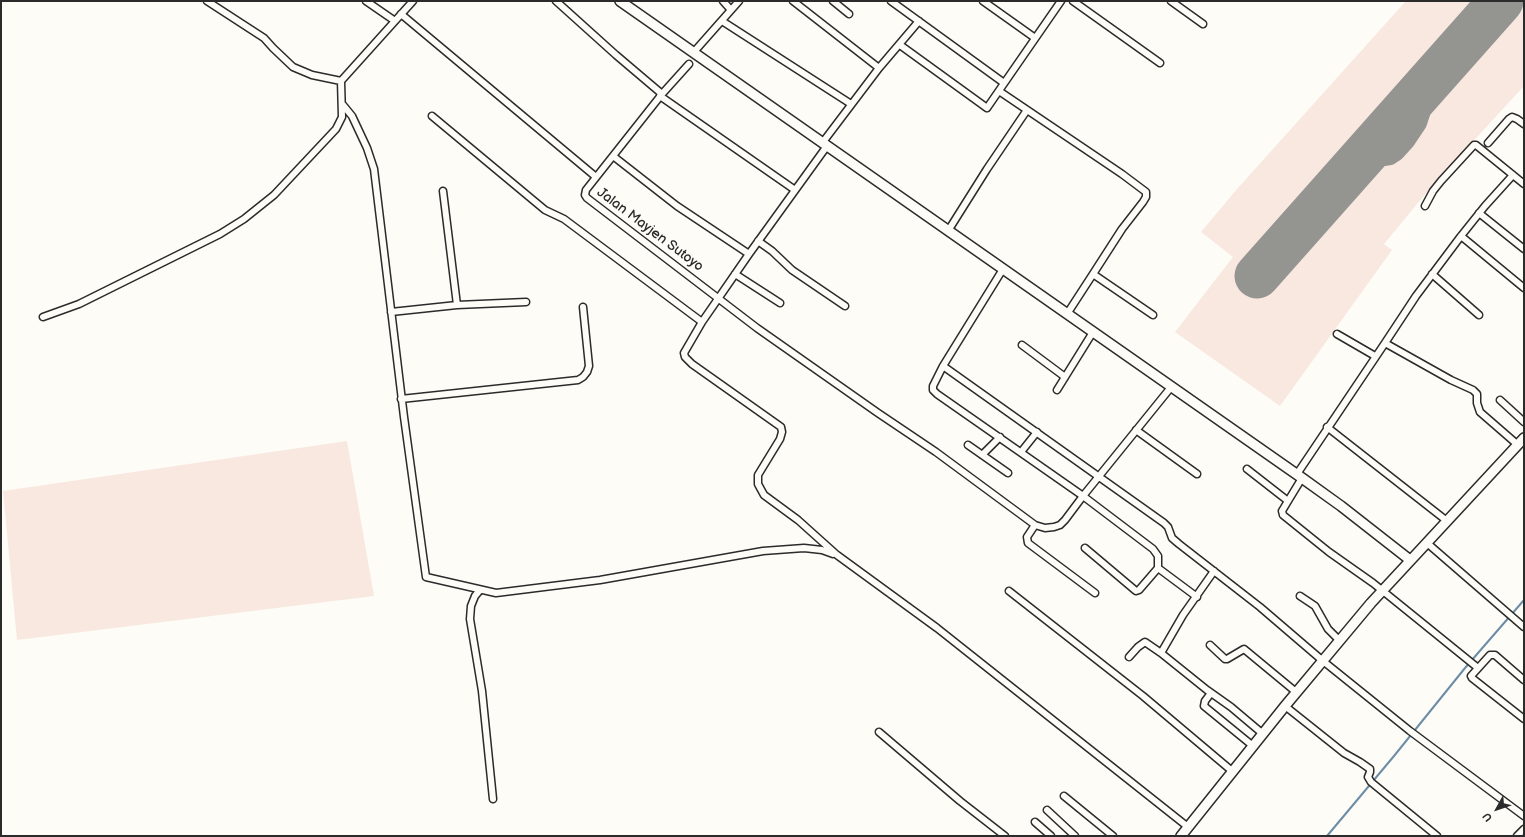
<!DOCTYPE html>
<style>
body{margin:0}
#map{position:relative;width:1525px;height:837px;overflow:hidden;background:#fdfcf7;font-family:"Balsamiq Sans",sans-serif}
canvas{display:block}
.frame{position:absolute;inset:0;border:2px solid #2b2b2b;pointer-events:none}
.north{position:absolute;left:1477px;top:789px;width:40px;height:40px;-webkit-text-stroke:3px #fdfcf7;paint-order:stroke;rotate:230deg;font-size:11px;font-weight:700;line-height:16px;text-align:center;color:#2b2b2b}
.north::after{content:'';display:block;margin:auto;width:14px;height:18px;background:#2b2b2b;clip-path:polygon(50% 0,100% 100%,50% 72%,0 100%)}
</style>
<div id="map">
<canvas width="1525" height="837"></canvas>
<div class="frame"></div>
<div class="north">U</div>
</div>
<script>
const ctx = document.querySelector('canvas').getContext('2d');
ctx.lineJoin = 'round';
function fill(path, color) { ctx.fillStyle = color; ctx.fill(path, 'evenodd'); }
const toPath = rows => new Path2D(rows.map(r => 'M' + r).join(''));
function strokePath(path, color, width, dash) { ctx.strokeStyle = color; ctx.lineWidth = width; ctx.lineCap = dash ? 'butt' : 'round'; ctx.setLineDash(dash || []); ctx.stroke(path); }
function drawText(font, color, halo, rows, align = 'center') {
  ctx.font = font + ' "Balsamiq Sans",sans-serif'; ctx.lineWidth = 3; ctx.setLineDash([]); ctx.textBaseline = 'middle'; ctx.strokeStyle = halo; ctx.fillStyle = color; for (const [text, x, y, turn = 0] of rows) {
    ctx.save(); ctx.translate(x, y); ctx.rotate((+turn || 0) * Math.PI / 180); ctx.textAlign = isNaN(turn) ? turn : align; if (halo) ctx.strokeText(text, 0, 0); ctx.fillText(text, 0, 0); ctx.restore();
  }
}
fill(toPath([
 [1406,1,1524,1,1524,86,1432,186,1384,244,1392,250,1280,406,1175,332,1233,257,1201,232,1237,189],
 [347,441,374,596,17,640,3,491]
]), '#f9e8e0');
strokePath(toPath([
 [1411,735,1524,820],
 [1327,836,1394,756,1465,668,1524,600]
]), '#6c8da5', 2);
strokePath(toPath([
 [1373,145,1372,150,1375,154,1384,157,1390,156,1396,152,1406,141,1418,123,1433,77]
]), '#949491', 18);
strokePath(toPath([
 [1257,276,1501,1]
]), '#949491', 45);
const street = toPath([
 [207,1,264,38,273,48,293,67,312,75,341,81],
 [366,1,395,21],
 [556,1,616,55,662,94],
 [723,1,731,10],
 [793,1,879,68],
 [833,1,849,14],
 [891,1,1004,83],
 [983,1,1035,38],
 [1073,1,1160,63],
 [1171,1,1203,24],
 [401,14,596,177],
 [722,21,851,104],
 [900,45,987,108,1061,1],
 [693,53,739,1],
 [689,64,662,94,586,190,585,195,587,198,757,328,878,413,936,452,1035,525,1045,528,1054,527,1060,525,1065,520,1083,496,1172,386],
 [999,91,1122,174,1146,192,1146,197,1143,202,1122,229,1093,274],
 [660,96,795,190],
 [343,105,352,116,367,148,374,169,404,417,426,577,496,593,600,580,763,551,804,548,822,550,833,554],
 [432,116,545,210,564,219,702,322],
 [823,142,879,68,919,21],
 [1488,143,1509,119,1512,117,1517,119,1524,124],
 [827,146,749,254,702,322,684,353,685,357,692,364,781,427,782,432,780,439,758,475,758,484,764,495,798,520,837,555,937,628,1188,827],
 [613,156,677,206,749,254],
 [443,191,457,305],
 [1425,206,1433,191,1441,181,1474,145,1476,145,1524,184],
 [1479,213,1524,249],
 [948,231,987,169,1027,110],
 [1461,236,1524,288],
 [758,241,772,251,792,270,845,306],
 [1003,269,943,366,933,386,933,390,937,394,1083,496,1153,549,1158,556,1158,568,1197,597],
 [735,274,780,303],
 [1432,274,1479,315],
 [391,312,457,305,526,302],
 [1067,314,1093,274,1153,315],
 [43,317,79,304,220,234,244,219,274,195,336,129,342,117,341,81,413,1],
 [1337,334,1375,356],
 [1385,343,1416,296,1461,236,1485,206,1513,175],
 [1022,345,1065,377],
 [943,366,1164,523,1168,527,1172,538,1179,544,1260,607,1323,661,1410,731,1524,816],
 [1057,390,1093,332],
 [401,399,578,380,583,377,587,372,589,366,583,307],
 [1500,400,1524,422],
 [1327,427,1447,521],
 [1136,430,1197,474],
 [968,445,1008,473],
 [1021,452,1037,432],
 [982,455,1000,437],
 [1247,469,1288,501,1282,511,1283,515,1329,552,1373,583,1478,668],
 [1297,474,1385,343,1451,380,1473,390,1477,394,1477,403,1480,412,1518,445],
 [1288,501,1302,478],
 [1035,525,1027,537,1028,543,1095,593],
 [1427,543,1524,627],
 [1085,548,1136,591,1139,590,1158,568],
 [1214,571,1183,615,1161,653,1207,690,1231,707,1263,734],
 [480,590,475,596,471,606,470,619,482,691,493,799],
 [1009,591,1143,696,1232,771],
 [1300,596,1315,606,1328,629,1340,641],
 [1210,645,1225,659,1227,659,1244,649,1296,692],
 [1129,657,1138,647,1145,642,1161,653],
 [1524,680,1495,655,1490,655,1471,676,1472,678,1524,719],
 [1211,693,1205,701,1204,706,1253,746],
 [1285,706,1344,753,1360,762,1370,769,1370,772,1368,777,1371,782,1437,836],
 [879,732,960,801,1005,836],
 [1064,796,1113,836],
 [1047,810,1075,836],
 [1035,822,1051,836],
 [1517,836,1524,829]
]);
const secondary = toPath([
 [620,1,1302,478,1341,506,1410,560],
 [1181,836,1285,706,1371,603,1524,438]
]);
strokePath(street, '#2b2b2b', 9);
strokePath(secondary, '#2b2b2b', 12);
strokePath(street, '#fdfcf7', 6);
strokePath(secondary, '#fdfcf7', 9);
drawText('14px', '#2b2b2b', '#fdfcf7', [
 ["Jalan Mayjen Sutoyo",650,230,37]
]);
</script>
